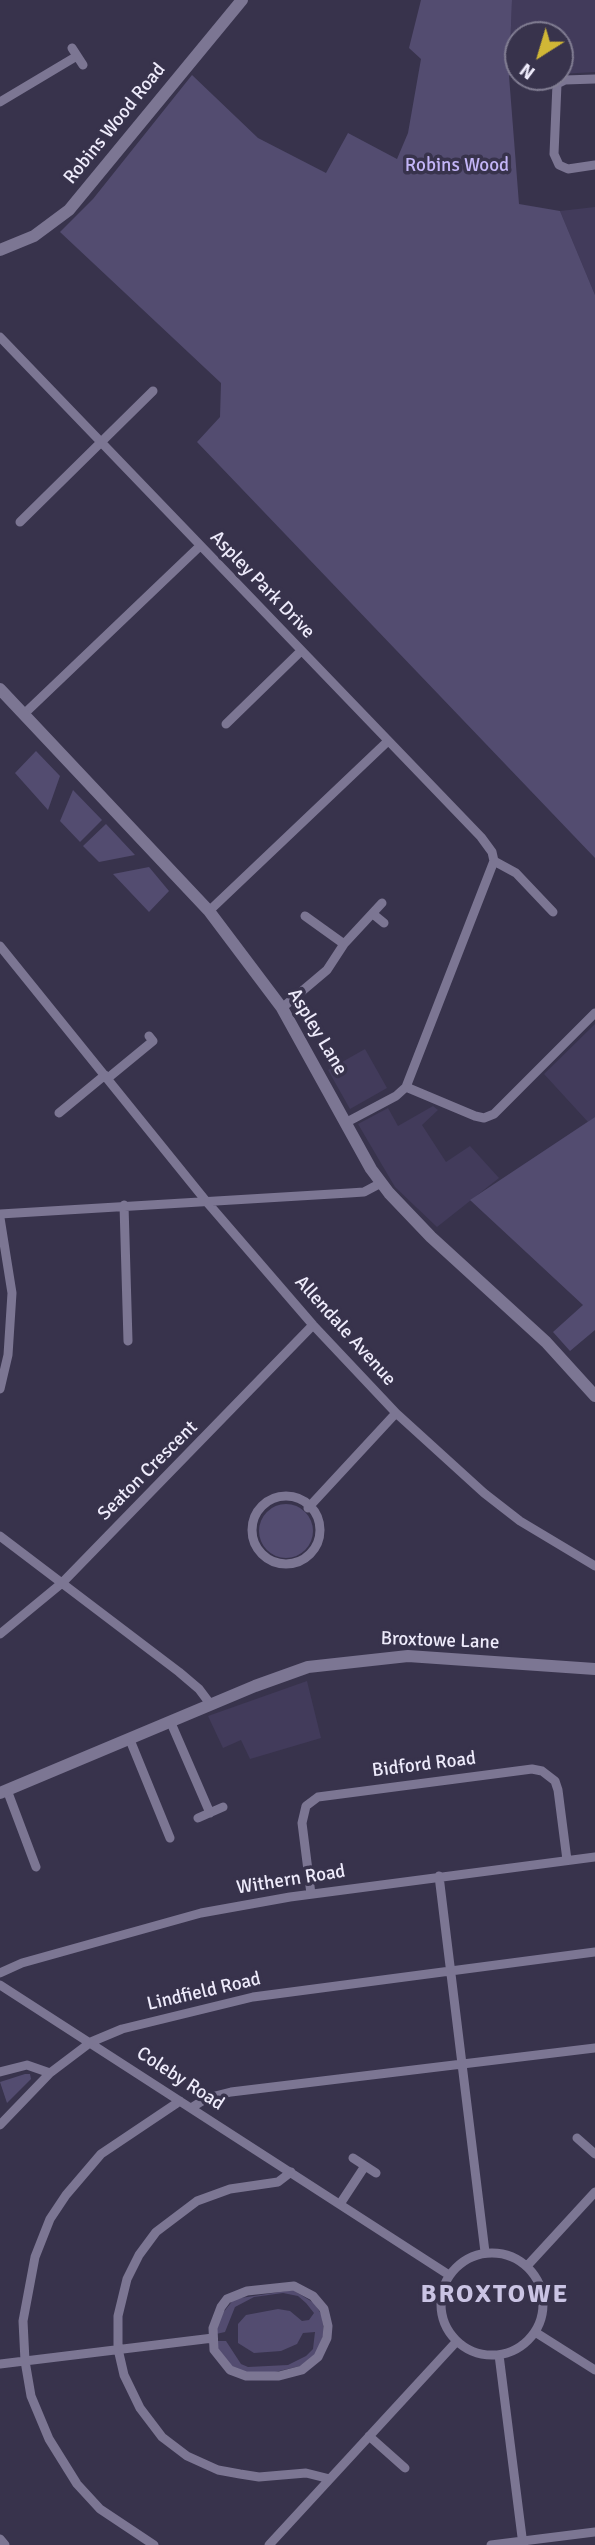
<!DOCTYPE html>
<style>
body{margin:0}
#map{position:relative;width:595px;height:2545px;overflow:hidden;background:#38334c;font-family:Signika,sans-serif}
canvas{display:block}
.north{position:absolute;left:504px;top:21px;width:70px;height:70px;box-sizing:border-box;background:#38334c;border:2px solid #817d92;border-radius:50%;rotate:217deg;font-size:19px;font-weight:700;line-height:28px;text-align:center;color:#eeebfb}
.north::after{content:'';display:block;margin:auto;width:24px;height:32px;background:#d1b736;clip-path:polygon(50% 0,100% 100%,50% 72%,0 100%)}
</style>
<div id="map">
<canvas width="595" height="2545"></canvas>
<div class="north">N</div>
</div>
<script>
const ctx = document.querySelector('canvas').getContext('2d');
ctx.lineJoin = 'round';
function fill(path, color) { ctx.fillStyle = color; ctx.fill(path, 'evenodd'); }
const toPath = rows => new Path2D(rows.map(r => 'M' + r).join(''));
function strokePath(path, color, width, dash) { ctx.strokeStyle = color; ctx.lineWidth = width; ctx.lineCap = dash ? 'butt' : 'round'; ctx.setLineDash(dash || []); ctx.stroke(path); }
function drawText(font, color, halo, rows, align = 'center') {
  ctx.font = font + ' Signika,sans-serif'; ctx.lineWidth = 7; ctx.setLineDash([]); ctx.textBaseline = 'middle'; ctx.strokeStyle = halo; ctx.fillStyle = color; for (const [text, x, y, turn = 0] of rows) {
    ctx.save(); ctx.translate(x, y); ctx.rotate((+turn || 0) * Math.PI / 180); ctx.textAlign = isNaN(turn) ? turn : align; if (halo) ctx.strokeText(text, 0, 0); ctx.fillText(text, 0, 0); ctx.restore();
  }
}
fill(toPath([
 [512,0,595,0,595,72,560,74,560,35,518,35,518,76,509,76],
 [595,207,595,295,560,211],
 [595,1024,595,1117,588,1122,544,1074],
 [365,1049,387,1088,350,1109,328,1070],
 [433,1106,438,1110,422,1125,446,1162,470,1146,499,1178,437,1227,395,1187,358,1124,388,1108,398,1126],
 [307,1681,321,1738,250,1759,241,1740,223,1748,208,1716]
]), '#423b5b');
fill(toPath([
 [421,0,512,0,509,76,519,204,560,211,595,295,595,858,197,442,220,417,221,383,60,232,93,199,192,75,258,138,326,173,348,133,397,159,408,133,421,59,409,48],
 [36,751,60,776,48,810,15,773],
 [73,790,102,820,80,842,60,821],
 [106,824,135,855,99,862,83,846],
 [149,867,169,891,149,912,113,874],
 [595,1117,595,1330,570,1351,553,1332,583,1305,470,1200],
 '259 1531a27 27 0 1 1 54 0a27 27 0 1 1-54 0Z',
 [25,2074,30,2074,31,2079,7,2103,0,2082],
 [293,2290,314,2303,322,2315,324,2334,316,2354,300,2366,271,2373,242,2372,233,2368,217,2348,217,2341,226,2341,241,2364,248,2367,288,2365,306,2356,313,2349,315,2332,303,2333,297,2344,281,2351,254,2353,238,2343,238,2324,246,2315,278,2309,290,2311,302,2321,309,2320,314,2313,306,2303,298,2296,283,2293,254,2297,235,2307,225,2332,216,2334,218,2319,234,2299]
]), '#534c70');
strokePath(toPath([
 [72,48,83,65],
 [595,79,565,80,557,84,554,154,559,165,568,169,595,165],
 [0,102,77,56],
 [0,337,481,837,492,852,494,861],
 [20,522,153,391],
 [24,714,200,546],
 [226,724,301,651],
 [494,861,516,873,553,912],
 [209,911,388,741],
 [373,914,384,923],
 [305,916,344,944],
 [0,946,206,1201,313,1325,396,1413,484,1493,520,1521,595,1566],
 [282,1008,327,970,344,944,382,903],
 [108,1078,153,1041,149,1036],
 [406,1087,475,1116,484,1118,494,1114,595,1013],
 [59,1113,105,1075],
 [347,1122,396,1096,406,1087,494,861],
 [124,1205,128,1341],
 [0,1214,349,1193,364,1192,381,1183],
 [0,1218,12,1293,8,1355,0,1389],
 '252 1530a34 34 0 1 1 68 0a34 34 0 1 1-68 0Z',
 [308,1508,396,1413],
 [0,1536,179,1672,199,1689,211,1705],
 [0,1634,62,1583,313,1325],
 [171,1723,210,1813],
 [130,1740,170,1838],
 [7,1790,36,1867],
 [198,1818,223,1807],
 [439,1876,485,2252],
 [311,1894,302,1823,306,1806,318,1797,532,1769,542,1771,555,1781,558,1790,567,1860],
 [0,1973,22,1963,201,1913,290,1897,595,1857],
 [0,1985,449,2275],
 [0,2072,27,2065,50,2073],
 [191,2108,207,2098,231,2092,595,2048],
 [0,2125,50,2073,91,2042,122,2029,253,1997,595,1952],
 [577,2138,595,2154],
 [353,2158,376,2173],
 [291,2172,278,2182,230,2189,197,2201,156,2232,139,2255,127,2279,118,2316,118,2349,124,2375,140,2408,162,2437,187,2456,218,2470,240,2474,259,2477,306,2473,330,2479],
 [340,2204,365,2166],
 '441 2304a51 51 0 1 1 102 0a51 51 0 1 1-102 0Z',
 [527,2266,595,2192],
 [294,2286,313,2296,324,2309,328,2326,327,2338,318,2357,302,2370,279,2376,246,2376,230,2370,214,2350,213,2328,221,2307,227,2299,247,2291,294,2286],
 [535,2332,595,2370],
 [499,2355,523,2545],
 [0,2364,213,2338],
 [369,2436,405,2468],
 [0,2539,5,2545],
 [154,2545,100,2509,77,2484,49,2439,31,2396,25,2361,23,2321,35,2257,50,2219,66,2195,101,2154,180,2101],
 [269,2545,457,2341],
 [491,2545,595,2532]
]), '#7c7693', 9);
strokePath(toPath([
 [0,250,34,236,69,210,242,0]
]), '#7c7693', 12);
strokePath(toPath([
 [0,689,209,911,282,1008,371,1169,389,1193,431,1237,546,1342,595,1396],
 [0,1793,255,1686,308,1667,408,1656,595,1669]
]), '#7c7693', 12);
drawText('19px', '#eeebfb', '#38334c', [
 ["Robins Wood Road",115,124,-51],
 ["Aspley Park Drive",262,585,46],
 ["Aspley Lane",317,1032,59],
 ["Allendale Avenue",345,1331,48],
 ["Seaton Crescent",148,1471,-45],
 ["Broxtowe Lane",440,1641,2],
 ["Bidford Road",424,1765,-7],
 ["Withern Road",291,1880,-9],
 ["Lindfield Road",204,1992,-13],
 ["Coleby Road",180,2079,33]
]);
drawText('19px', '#c3b5f7', '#38334c', [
 ["Robins Wood",457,166]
]);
ctx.letterSpacing = '2px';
drawText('bold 26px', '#cac4e4', '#38334c', [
 ["BROXTOWE",495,2295]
]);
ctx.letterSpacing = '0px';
</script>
